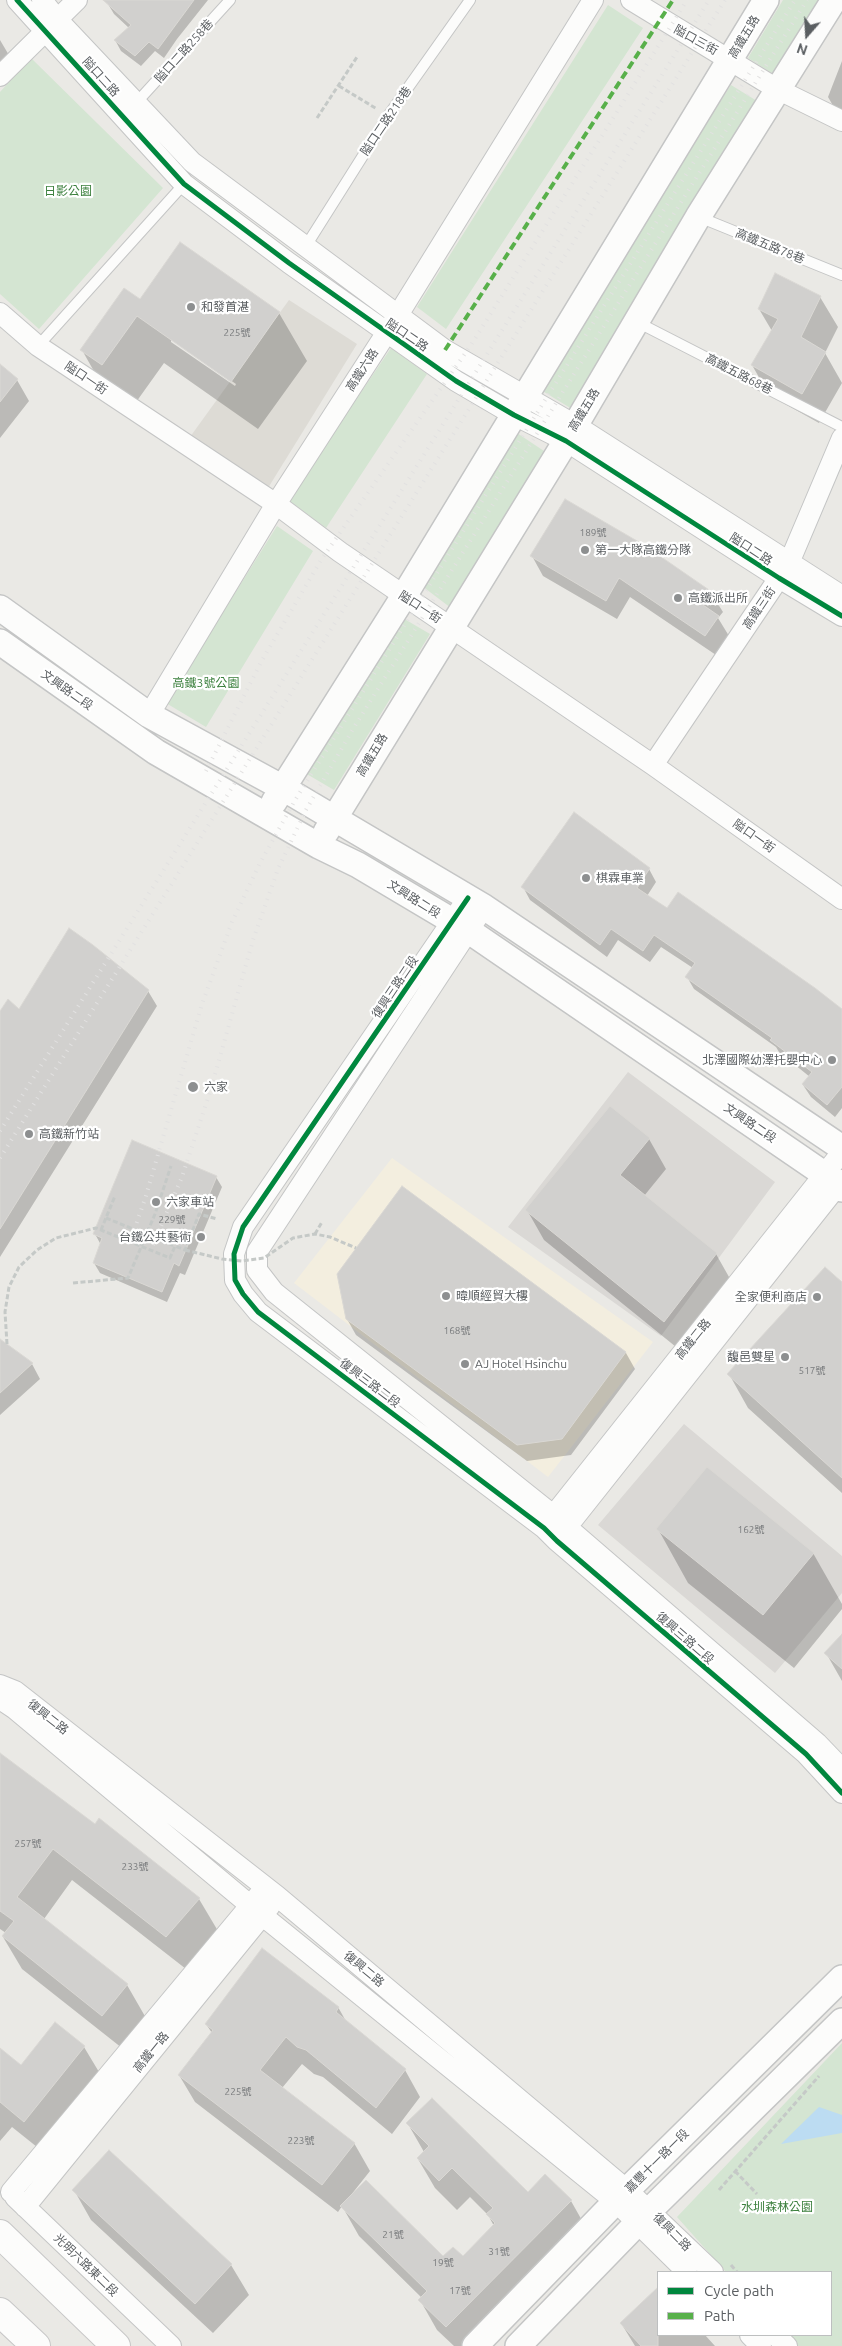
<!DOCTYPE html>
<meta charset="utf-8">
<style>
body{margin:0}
#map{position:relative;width:842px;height:2346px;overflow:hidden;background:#eae9e5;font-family:Ubuntu,sans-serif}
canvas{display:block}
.legend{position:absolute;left:657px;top:2271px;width:175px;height:65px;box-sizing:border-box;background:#fff;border:1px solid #bdbfc0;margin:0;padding:6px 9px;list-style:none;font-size:15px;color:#5b5f62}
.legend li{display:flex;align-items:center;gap:10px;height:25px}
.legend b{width:25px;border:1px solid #bdbfc0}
.north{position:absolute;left:782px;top:10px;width:50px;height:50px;-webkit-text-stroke:4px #fff;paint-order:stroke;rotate:199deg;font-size:14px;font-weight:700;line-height:20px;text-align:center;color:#5b5f62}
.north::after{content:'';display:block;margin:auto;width:18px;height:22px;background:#5b5f62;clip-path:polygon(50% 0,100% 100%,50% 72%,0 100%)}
</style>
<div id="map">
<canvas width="842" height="2346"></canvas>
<ul class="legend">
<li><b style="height:6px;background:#00873e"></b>Cycle path</li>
<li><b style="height:6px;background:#58b04a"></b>Path</li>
</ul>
<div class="north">N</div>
</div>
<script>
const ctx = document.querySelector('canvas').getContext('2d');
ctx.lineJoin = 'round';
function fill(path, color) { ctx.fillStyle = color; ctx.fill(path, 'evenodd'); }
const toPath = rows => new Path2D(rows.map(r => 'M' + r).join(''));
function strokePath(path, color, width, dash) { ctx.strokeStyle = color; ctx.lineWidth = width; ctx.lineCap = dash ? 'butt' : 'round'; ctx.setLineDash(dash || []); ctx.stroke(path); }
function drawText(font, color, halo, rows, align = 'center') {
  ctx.font = font + ' Ubuntu,"Noto Sans TC",sans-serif'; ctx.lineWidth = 4.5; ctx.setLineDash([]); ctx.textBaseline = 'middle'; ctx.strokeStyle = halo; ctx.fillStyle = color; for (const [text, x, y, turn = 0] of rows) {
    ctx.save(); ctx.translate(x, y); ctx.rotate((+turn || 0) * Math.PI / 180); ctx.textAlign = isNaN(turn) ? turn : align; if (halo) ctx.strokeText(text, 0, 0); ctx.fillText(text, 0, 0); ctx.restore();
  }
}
fill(toPath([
 [392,1158,653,1342,548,1477,294,1283]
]), '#f3eedf');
fill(toPath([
 [628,1072,775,1182,661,1336,508,1227],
 [684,1424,842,1556,842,1593,775,1673,598,1525]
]), '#dad8d5');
fill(toPath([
 [289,300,357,344,268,488,190,437]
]), '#dddbd5');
fill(toPath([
 [783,0,826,0,778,77,748,58],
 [608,5,643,28,446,329,417,307],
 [31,58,163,188,39,329,0,294,0,92],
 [731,85,757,101,572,409,536,387],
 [391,348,427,374,326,528,288,500],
 [517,433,547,453,451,608,422,586],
 [277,526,313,551,206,727,166,703],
 [401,617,430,634,334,790,305,773],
 [842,2043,842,2346,791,2346,781,2335,831,2335,831,2272,726,2272,677,2217]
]), '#d4e5d2');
fill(toPath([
 [819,2107,842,2115,842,2133,781,2144]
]), '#bcdcf2');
fill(toPath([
 [112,0,208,0,177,39,164,58,155,51,141,66,121,51,115,40,129,28,114,14,108,4],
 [0,40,13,62,0,75],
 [842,61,842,121,828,97],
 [820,297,838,327,825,353,842,383,819,423,769,395,752,365,772,331,759,309],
 [140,301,279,313,307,361,258,429,164,363,129,412,109,398,82,350],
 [171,339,236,384,235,386,171,342],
 [0,365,17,380,29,401,0,438],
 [643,546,711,593,723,612,718,618,729,636,716,655,630,597,617,619,543,576,532,556],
 [649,869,656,882,647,896,842,1011,842,1108,835,1117,811,1097,803,1085,810,1077,779,1052,776,1047,694,989,687,977,693,968,661,947,650,962,618,940,607,957,530,900,523,887],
 [148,991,157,1006,0,1257,0,1013],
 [649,1139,666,1169,644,1196,716,1254,733,1284,681,1351,544,1240,527,1210],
 [216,1177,222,1187,185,1275,180,1273,167,1302,100,1273,94,1263,101,1245,95,1234],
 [402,1188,626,1353,635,1369,571,1455,527,1461,356,1335,347,1319],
 [842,1284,842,1493,748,1408,729,1374],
 [0,1340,32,1364,40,1379,0,1415],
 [658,1529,813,1553,842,1604,842,1609,794,1668,688,1583],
 [842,1636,842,1681,826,1653],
 [0,1755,95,1825,199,1899,218,1931,186,1969,72,1880,44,1919,127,1985,146,2018,122,2048,22,1969,3,1937,6,1933,0,1929],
 [338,2007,347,2023,405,2070,420,2097,392,2134,323,2077,314,2074,302,2064,282,2088,354,2143,370,2171,351,2195,444,2258,463,2258,494,2226,488,2215,470,2197,457,2210,435,2188,418,2159,424,2152,408,2124,528,2194,571,2201,588,2231,474,2346,454,2346,437,2330,420,2300,422,2298,359,2236,342,2206,338,2212,195,2102,179,2075,212,2033,206,2024],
 [56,2024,84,2047,102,2077,42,2151,12,2127,0,2141,0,2049,21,2066],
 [109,2152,231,2265,249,2295,213,2333,91,2220,74,2190],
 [658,2289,658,2335,705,2335,715,2346,635,2346,621,2323]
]), '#0003');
const building = toPath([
 [103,0,194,0,158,49,149,42,135,56,114,40,131,25,103,0],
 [180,242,280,312,231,382,137,316,102,365,80,350,124,288,140,299,180,242],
 [775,273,821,296,801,337,826,352,802,394,751,365,778,319,758,309,775,273],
 [0,364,18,379,0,402,0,364],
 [565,499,644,545,712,592,703,605,719,616,705,636,619,578,606,601,530,556,565,499],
 [574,812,650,868,637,888,667,908,678,892,815,988,842,1009,842,1087,827,1105,802,1084,812,1072,770,1040,772,1038,685,977,695,963,654,935,643,951,611,929,600,945,521,887,574,812],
 [69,928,93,945,149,990,0,1229,0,1011,8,999,19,1009,69,928],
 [610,1106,650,1138,620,1175,717,1253,664,1322,525,1210,610,1106],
 [132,1140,217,1176,179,1266,174,1263,162,1292,93,1263,102,1238,93,1234,132,1140],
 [402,1186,626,1352,562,1439,517,1445,346,1319,337,1274,402,1186],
 [825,1267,842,1282,842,1478,727,1374,825,1267],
 [0,1339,33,1363,0,1393,0,1339],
 [707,1467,814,1553,763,1615,656,1529,707,1467],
 [842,1634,842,1669,824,1653,842,1634],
 [0,1753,95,1824,99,1818,200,1898,166,1937,53,1849,17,1897,128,1984,102,2016,2,1936,14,1921,0,1911,0,1753],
 [262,1948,339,2007,336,2012,406,2069,376,2108,306,2050,297,2047,286,2037,260,2070,355,2143,322,2185,178,2075,213,2030,205,2024,262,1948],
 [55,2022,85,2046,24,2122,0,2102,0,2048,21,2065,55,2022],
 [432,2098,528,2192,545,2174,572,2200,446,2327,418,2300,427,2291,340,2206,366,2180,443,2256,453,2247,463,2256,495,2223,486,2214,493,2208,452,2168,439,2181,417,2158,429,2146,406,2123,432,2098],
 [109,2150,232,2264,195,2304,72,2190,109,2150],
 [658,2287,658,2346,641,2346,620,2323,658,2287]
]);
fill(building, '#d1d0ce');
strokePath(building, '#dad8d4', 1);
const service = toPath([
 [137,102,230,0],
 [699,217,842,275],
 [306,246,388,116,470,0],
 [637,322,842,427],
 [38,346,184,184]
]);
const minor = toPath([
 [17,0,184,184,289,263,456,381,514,415,566,441,779,578,842,616],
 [42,0,57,19,192,162,398,315,445,350,575,425,842,596],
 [631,0,777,89,842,121],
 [0,76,77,0],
 [0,313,38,346,276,504,340,552,653,765,842,899],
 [149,715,276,504,398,315,593,0],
 [653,765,789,563,842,438],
 [468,898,243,1227,234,1254,235,1280,243,1294,258,1312,544,1528,557,1541,806,1754,842,1793],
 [484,907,257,1252,257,1270,274,1292,553,1515,817,1743,842,1769],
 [545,1526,842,1152],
 [559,1537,842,1180],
 [0,1685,15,1691,277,1896,627,2190,713,2272],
 [0,1699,15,1709,263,1916,616,2202,687,2272],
 [11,2192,259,1895],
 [15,2197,171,2346],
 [25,2207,270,1906],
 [750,2335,761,2346],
 [775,2335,787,2346]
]);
const tertiary = toPath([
 [0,608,149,715,283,788,484,907,842,1148],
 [0,642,156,752,319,846,358,865,469,931,824,1174,842,1189],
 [274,802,404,596,766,0],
 [326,832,566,441,698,217,834,0],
 [475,2346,627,2190,842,1978],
 [518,2346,650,2210,842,2021]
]);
const secondary = toPath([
 [0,2234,116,2346],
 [0,2312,36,2346]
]);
strokePath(service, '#c4c5c5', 12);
strokePath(minor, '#c4c5c5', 22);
strokePath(tertiary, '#c4c5c5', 28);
strokePath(secondary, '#c7c7c7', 30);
strokePath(toPath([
 [339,86,377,109],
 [317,118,357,57],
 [106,1218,175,1246],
 [101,1230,115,1196],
 [315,1234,322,1222],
 [73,1283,128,1278,155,1214,171,1166],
 [7,1344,5,1312,9,1287,19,1267,37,1250,56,1238,96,1228,170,1258,175,1246,185,1250,199,1214,217,1219],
 [735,2171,757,2194],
 [719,2190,819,2076],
 [731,2265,737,2272]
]), '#c5c9c7', 3, [5, 2.5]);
strokePath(service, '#fcfcfb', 10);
strokePath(minor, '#fcfcfb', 20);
strokePath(tertiary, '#fcfcfb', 25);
strokePath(secondary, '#fcfcfb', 28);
strokePath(toPath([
 [206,771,261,662,321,560,471,345,687,0],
 [0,1131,709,0],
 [0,1158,725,0],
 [132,1236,145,1199,202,1004,232,922,260,863,294,802,795,0],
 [153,1245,182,1177,210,1092,253,940,278,869,306,810,353,729,807,0]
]), '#e2e1e1', 4, [1, 6]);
strokePath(toPath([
 [185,1250,222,1259,242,1261,264,1258,293,1238,315,1234,330,1237,356,1248]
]), '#c5c9c7', 3, [5, 2.5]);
strokePath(toPath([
 [445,350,673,0]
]), '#58b04a', 4, [8, 4]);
strokePath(toPath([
 [17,0,184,184,289,263,456,381,514,415,566,441,779,578,842,616],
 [468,898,243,1227,234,1254,235,1280,243,1294,258,1312,544,1528,557,1541,806,1754,842,1793]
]), '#00873e', 5);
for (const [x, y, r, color] of [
 [191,307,5,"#8d8f90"],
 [585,550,5,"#8d8f90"],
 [678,598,5,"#8d8f90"],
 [586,878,5,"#8d8f90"],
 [832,1060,5,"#8d8f90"],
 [193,1087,6,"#8d8f90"],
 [29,1134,5,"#8d8f90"],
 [156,1202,5,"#8d8f90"],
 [201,1237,5,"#8d8f90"],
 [446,1296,5,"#8d8f90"],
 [817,1297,5,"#8d8f90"],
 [785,1357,5,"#8d8f90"],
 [465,1364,5,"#8d8f90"]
]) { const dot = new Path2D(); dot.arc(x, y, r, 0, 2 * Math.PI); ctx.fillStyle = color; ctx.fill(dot); strokePath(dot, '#fff', 2); }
drawText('10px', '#7a7c7e', null, [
 ["225號",237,333],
 ["189號",593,533],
 ["229號",172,1220],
 ["168號",457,1331],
 ["517號",812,1371],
 ["162號",751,1530],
 ["257號",28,1844],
 ["233號",135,1867],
 ["225號",238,2092],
 ["223號",301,2141],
 ["21號",393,2235],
 ["31號",499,2252],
 ["19號",443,2263],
 ["17號",460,2291]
]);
drawText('12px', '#5b5f62', '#fff', [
 ["高鐵五路",744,37,-59],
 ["隘口三街",696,40,29],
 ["隘口二路258巷",184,51,-48],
 ["隘口二路",101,77,48],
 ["隘口二路218巷",386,121,-56],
 ["高鐵五路78巷",770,246,22],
 ["隘口二路",407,335,34],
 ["高鐵六路",362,370,-57],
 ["高鐵五路68巷",739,374,27],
 ["隘口一街",86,378,34],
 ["高鐵五路",584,410,-59],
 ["隘口二路",751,549,33],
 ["隘口一街",420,607,33],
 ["高鐵三街",759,608,-56],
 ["文興路二段",67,690,35],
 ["高鐵五路",372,755,-59],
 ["隘口一街",754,836,35],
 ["文興路二段",414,899,32],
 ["復興三路二段",395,987,-56],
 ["文興路二段",750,1123,34],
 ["高鐵二路",693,1339,-51],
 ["復興三路二段",370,1383,37],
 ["復興三路二段",685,1638,41],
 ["復興二路",48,1717,38],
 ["復興二路",364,1969,40],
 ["高鐵一路",151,2052,-51],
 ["嘉豐十一路一段",657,2161,-45],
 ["復興二路",672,2232,45],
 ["光明六路東二段",86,2265,44]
]);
drawText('12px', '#3c803e', '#fff', [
 ["日影公園",68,191],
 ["高鐵3號公園",206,683],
 ["水圳森林公園",777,2207]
]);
drawText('12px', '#5b5f62', '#fff', [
 ["和發首湛",201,307],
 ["第一大隊高鐵分隊",595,550],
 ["高鐵派出所",688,598],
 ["棋霖車業",596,878],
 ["北澤國際幼澤托嬰中心",822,1060,"right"],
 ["六家",204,1087],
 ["高鐵新竹站",39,1134],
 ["六家車站",166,1202],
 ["台鐵公共藝術",191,1237,"right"],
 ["暐順經貿大樓",456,1296],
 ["全家便利商店",807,1297,"right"],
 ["馥邑雙星",775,1357,"right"],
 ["AJ Hotel Hsinchu",475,1364]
], 'left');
</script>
